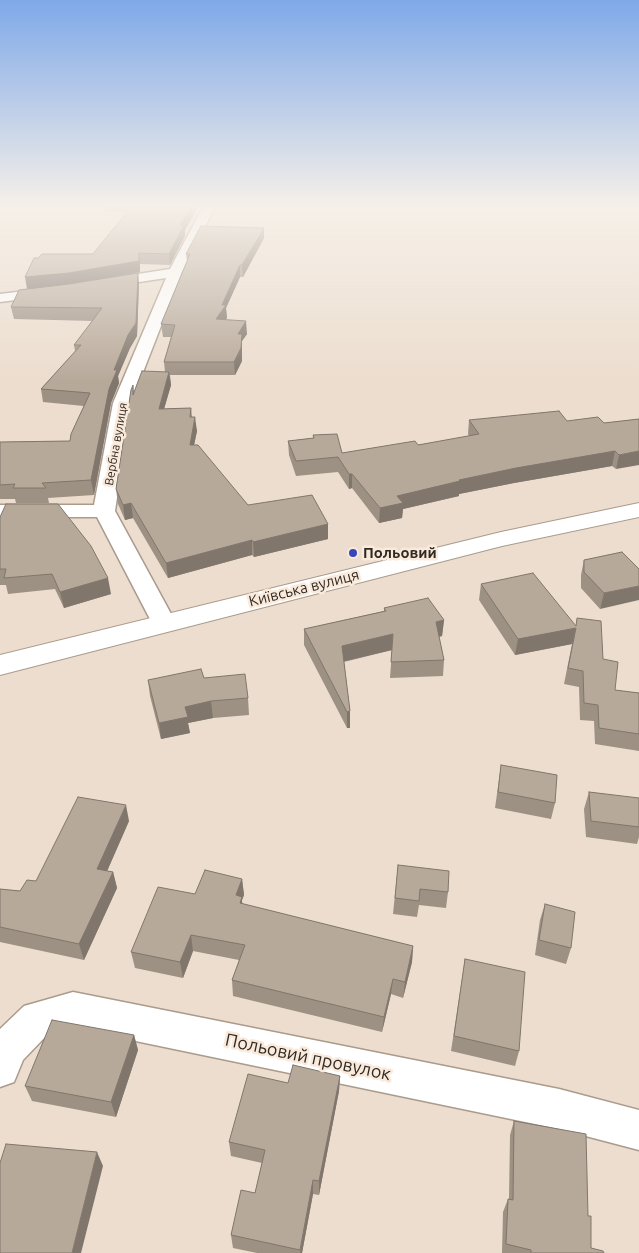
<!DOCTYPE html>
<meta charset="utf-8">
<style>
body{margin:0}
canvas{display:block;background:#ecddce}
</style>
<canvas width="639" height="1253"></canvas>
<script>
const ctx = document.querySelector('canvas').getContext('2d');
ctx.lineJoin = 'round';
const toPath = rows => new Path2D(rows.map(r => 'M' + r).join(''));
function strokePath(path, color, width, dash) { ctx.strokeStyle = color; ctx.lineWidth = width; ctx.lineCap = dash ? 'butt' : 'round'; ctx.setLineDash(dash || []); ctx.stroke(path); }
function fill(path, color) { ctx.fillStyle = color; ctx.fill(path, 'evenodd'); }
function drawText(font, color, halo, rows, align = 'center') {
  ctx.font = font + ' Ubuntu,sans-serif'; ctx.lineWidth = 5; ctx.setLineDash([]); ctx.textBaseline = 'middle'; ctx.strokeStyle = halo; ctx.fillStyle = color; for (const [text, x, y, turn = 0] of rows) {
    ctx.save(); ctx.translate(x, y); ctx.rotate((+turn || 0) * Math.PI / 180); ctx.textAlign = isNaN(turn) ? turn : align; if (halo) ctx.strokeText(text, 0, 0); ctx.fillText(text, 0, 0); ctx.restore();
  }
}
const minor = toPath([
 [203,207,215,207,182,272,131,403,115,511,176,623,173,629,164,631,155,629,152,623,97,517,0,517,0,505,94,505,113,403,166,278,106,287,101,286,99,283,101,280,106,279,170,269,203,207],
 [50,288,55,289,57,292,55,295,0,302,0,294,50,288],
 [73,992,559,1089,639,1110,639,1150,559,1129,73,1028,48,1034,23,1060,14,1082,0,1087,0,1029,24,1006,73,992]
]);
const tertiary = toPath([
 [639,503,639,517,502,546,0,675,0,655,501,532,639,503]
]);
strokePath(minor, '#aa9b8d', 3);
strokePath(tertiary, '#aa9b8d', 2);
fill(minor, '#fff');
fill(tertiary, '#fff');
fill(toPath([
 [104,207,198,207,185,230,185,236,170,265,140,264,140,272,117,276,139,284,137,336,130,348,118,376,119,383,111,403,94,495,48,498,49,503,16,503,15,499,0,499,0,442,70,441,84,406,43,402,41,389,75,351,74,345,93,321,14,319,11,307,27,289,93,254,127,212,105,212],
 [264,228,264,238,243,277,240,277,226,308,227,318,225,320,247,334,242,341,242,361,235,375,170,375,171,385,164,409,191,408,192,417,197,431,194,445,248,505,328,524,328,539,254,557,252,555,168,578,133,518,125,520,118,504,116,489,133,385,134,392,165,372,164,362,171,337,163,337,161,324,187,261,186,254],
 [639,419,616,469,612,466,514,483,459,494,459,496,403,509,402,518,379,523,352,488,349,489,338,472,296,476,289,455,288,441,313,438,313,435,342,453,418,445,469,436,468,434,469,420,567,421,604,423],
 [0,517,111,594,64,608,55,589,8,594,6,585,0,585],
 [622,552,600,609,581,588,581,575,584,560],
 [481,584,576,626,603,659,615,690,639,693,639,751,595,744,594,721,580,720,579,687,564,684,572,644,515,655,479,600],
 [384,608,444,620,442,636,439,637,444,660,443,676,390,678,392,650,344,662,350,711,350,728,347,728,304,645,304,629,384,611],
 [204,678,248,698,249,715,213,718,188,723,190,733,161,739,150,696,148,680],
 [501,765,555,803,551,819,495,808],
 [589,792,639,801,639,837,637,844,586,837,584,809],
 [129,821,107,871,113,872,117,888,84,960,0,942,0,943,0,889,20,891],
 [398,865,448,892,446,908,419,905,417,917,393,914],
 [242,879,244,895,242,900,242,904,413,946,412,962,403,998,391,994,382,1032,233,996,232,980,239,960,193,951,183,978,135,968,131,952,195,894],
 [545,904,571,948,566,964,535,955,540,920],
 [465,959,519,1051,515,1066,451,1051],
 [134,1035,138,1050,116,1117,32,1101,25,1086],
 [340,1076,339,1091,319,1195,313,1194,302,1253,257,1253,233,1248,231,1235,255,1193,262,1163,231,1156,229,1142,288,1083],
 [514,1121,588,1216,591,1248,604,1253,502,1253,503,1212,508,1199,509,1199,510,1135]
]), '#9d9184');
fill(toPath([
 [191,207,198,207,185,230,185,236,170,265,169,254,180,225],
 [264,228,264,238,243,277,242,265],
 [139,253,140,264,140,272,71,284,27,289,25,277],
 [240,265,240,277,226,308,227,318,217,332,216,319],
 [138,273,139,284,137,336,130,348,118,376,119,383,111,403,94,495,91,480,109,389],
 [246,321,247,334,242,341,242,361,235,375,234,362,238,334],
 [169,372,171,385,160,423,159,409],
 [195,417,197,431,191,460,190,445],
 [615,451,612,466,514,483,459,494,459,496,403,509,402,518,379,523,380,508,397,496,459,480,516,468],
 [639,451,639,465,616,469,619,455],
 [349,474,352,474,352,488,349,489],
 [131,503,133,518,125,520,123,505],
 [328,524,328,539,254,557,253,542],
 [252,540,252,555,168,578,166,563],
 [108,578,111,594,64,608,60,592],
 [639,586,639,600,600,609,604,593],
 [444,620,442,636,434,638,436,622],
 [576,628,572,644,515,655,518,639],
 [393,634,392,650,341,662,342,646],
 [211,701,213,718,188,723,190,733,161,739,159,723,185,707],
 [350,711,350,728,347,728,347,712],
 [126,805,129,821,101,885,97,869],
 [113,872,117,888,84,960,79,944],
 [242,879,244,895,242,900,243,913,236,895],
 [191,935,193,951,183,978,180,962],
 [413,946,412,962,403,998,405,982],
 [393,979,391,994,382,1032,384,1017],
 [134,1035,138,1050,116,1117,111,1102],
 [340,1076,339,1091,319,1195,319,1181],
 [97,1152,103,1166,81,1253,72,1253],
 [313,1180,313,1194,302,1253,300,1253]
]), '#80766c');
const building = toPath([
 [131,207,191,207,180,225,184,225,169,254,139,253,139,261,69,273,25,277,34,258,38,258,42,254,93,254,131,207],
 [201,226,264,228,242,265,240,265,222,305,226,305,216,319,246,321,238,334,242,334,241,348,234,362,164,362,175,325,161,324,190,254,186,254,201,226],
 [138,273,136,323,128,335,114,370,117,370,109,389,91,480,42,483,46,488,13,488,15,484,0,485,0,442,70,441,71,434,90,393,41,389,81,345,74,345,102,308,11,307,19,290,69,284,138,273],
 [142,371,169,372,159,409,191,408,190,417,195,417,190,445,198,445,248,505,312,495,328,524,253,542,252,540,166,563,131,503,123,505,116,489,131,390,133,385,133,395,142,371],
 [559,411,567,421,598,417,604,423,639,419,639,451,619,455,615,451,516,468,459,480,460,481,397,496,403,503,380,508,352,474,349,474,338,457,296,461,288,441,314,438,313,435,337,434,342,453,415,441,418,445,479,434,469,420,559,411],
 [6,504,58,504,91,546,108,578,60,592,52,574,4,578,6,569,0,569,0,517,6,504],
 [622,552,639,569,639,586,604,593,584,572,584,560,622,552],
 [533,573,576,626,577,618,601,621,603,659,618,662,615,690,639,693,639,734,599,728,598,705,584,703,583,671,568,668,576,628,518,639,481,584,533,573],
 [428,598,444,620,436,622,444,660,391,662,393,634,342,646,350,711,347,712,304,629,386,611,384,608,428,598],
 [201,669,204,678,245,674,248,698,211,701,185,707,188,717,159,723,148,680,201,669],
 [501,765,557,775,555,803,498,792,501,765],
 [589,792,639,798,639,827,591,821,589,792],
 [78,797,126,805,97,869,113,872,79,944,0,927,0,889,20,891,27,880,36,881,78,797],
 [398,865,449,871,448,892,420,889,419,901,395,898,398,865],
 [205,870,242,879,236,895,242,897,240,903,413,946,405,982,393,979,384,1017,232,980,245,945,191,935,180,962,131,952,158,887,195,894,205,870],
 [545,904,575,912,571,948,539,940,545,904],
 [465,959,525,972,519,1051,454,1036,465,959],
 [52,1020,134,1035,111,1102,25,1086,52,1020],
 [293,1065,340,1076,319,1181,313,1180,300,1250,231,1235,241,1190,255,1193,265,1150,229,1142,248,1074,288,1083,293,1065],
 [514,1121,586,1134,588,1216,591,1216,591,1248,603,1251,604,1253,531,1253,531,1250,506,1244,508,1199,513,1200,514,1121],
 [6,1144,97,1152,72,1253,0,1253,0,1163,6,1144]
]);
fill(building, '#b7a99a');
strokePath(building, '#80766c', 1);
const sky = ctx.createLinearGradient(0, 0, 0, 382);
sky.addColorStop(0, '#7fa9e8');
sky.addColorStop(0.54, '#f6f0e9');
sky.addColorStop(1, '#f6f0e900');
ctx.fillStyle = sky;
ctx.fillRect(0, 0, 639, 382);
for (const [x, y, r, color] of [
 [353,553,5,"#3846b9"]
]) { const dot = new Path2D(); dot.arc(x, y, r, 0, 2 * Math.PI); ctx.fillStyle = color; ctx.fill(dot); strokePath(dot, '#faeadb', 2); }
drawText('12px', '#2f2923', '#faeadb', [
 ["Вербна вулиця",116,444,-80]
]);
drawText('bold 15px', '#2f2923', '#faeadb', [
 ["Польовий",363,553]
], 'left');
drawText('15px', '#2f2923', '#faeadb', [
 ["Київська вулиця",304,588,-14]
]);
drawText('18px', '#2f2923', '#faeadb', [
 ["Польовий провулок",308,1057,12]
]);
</script>
